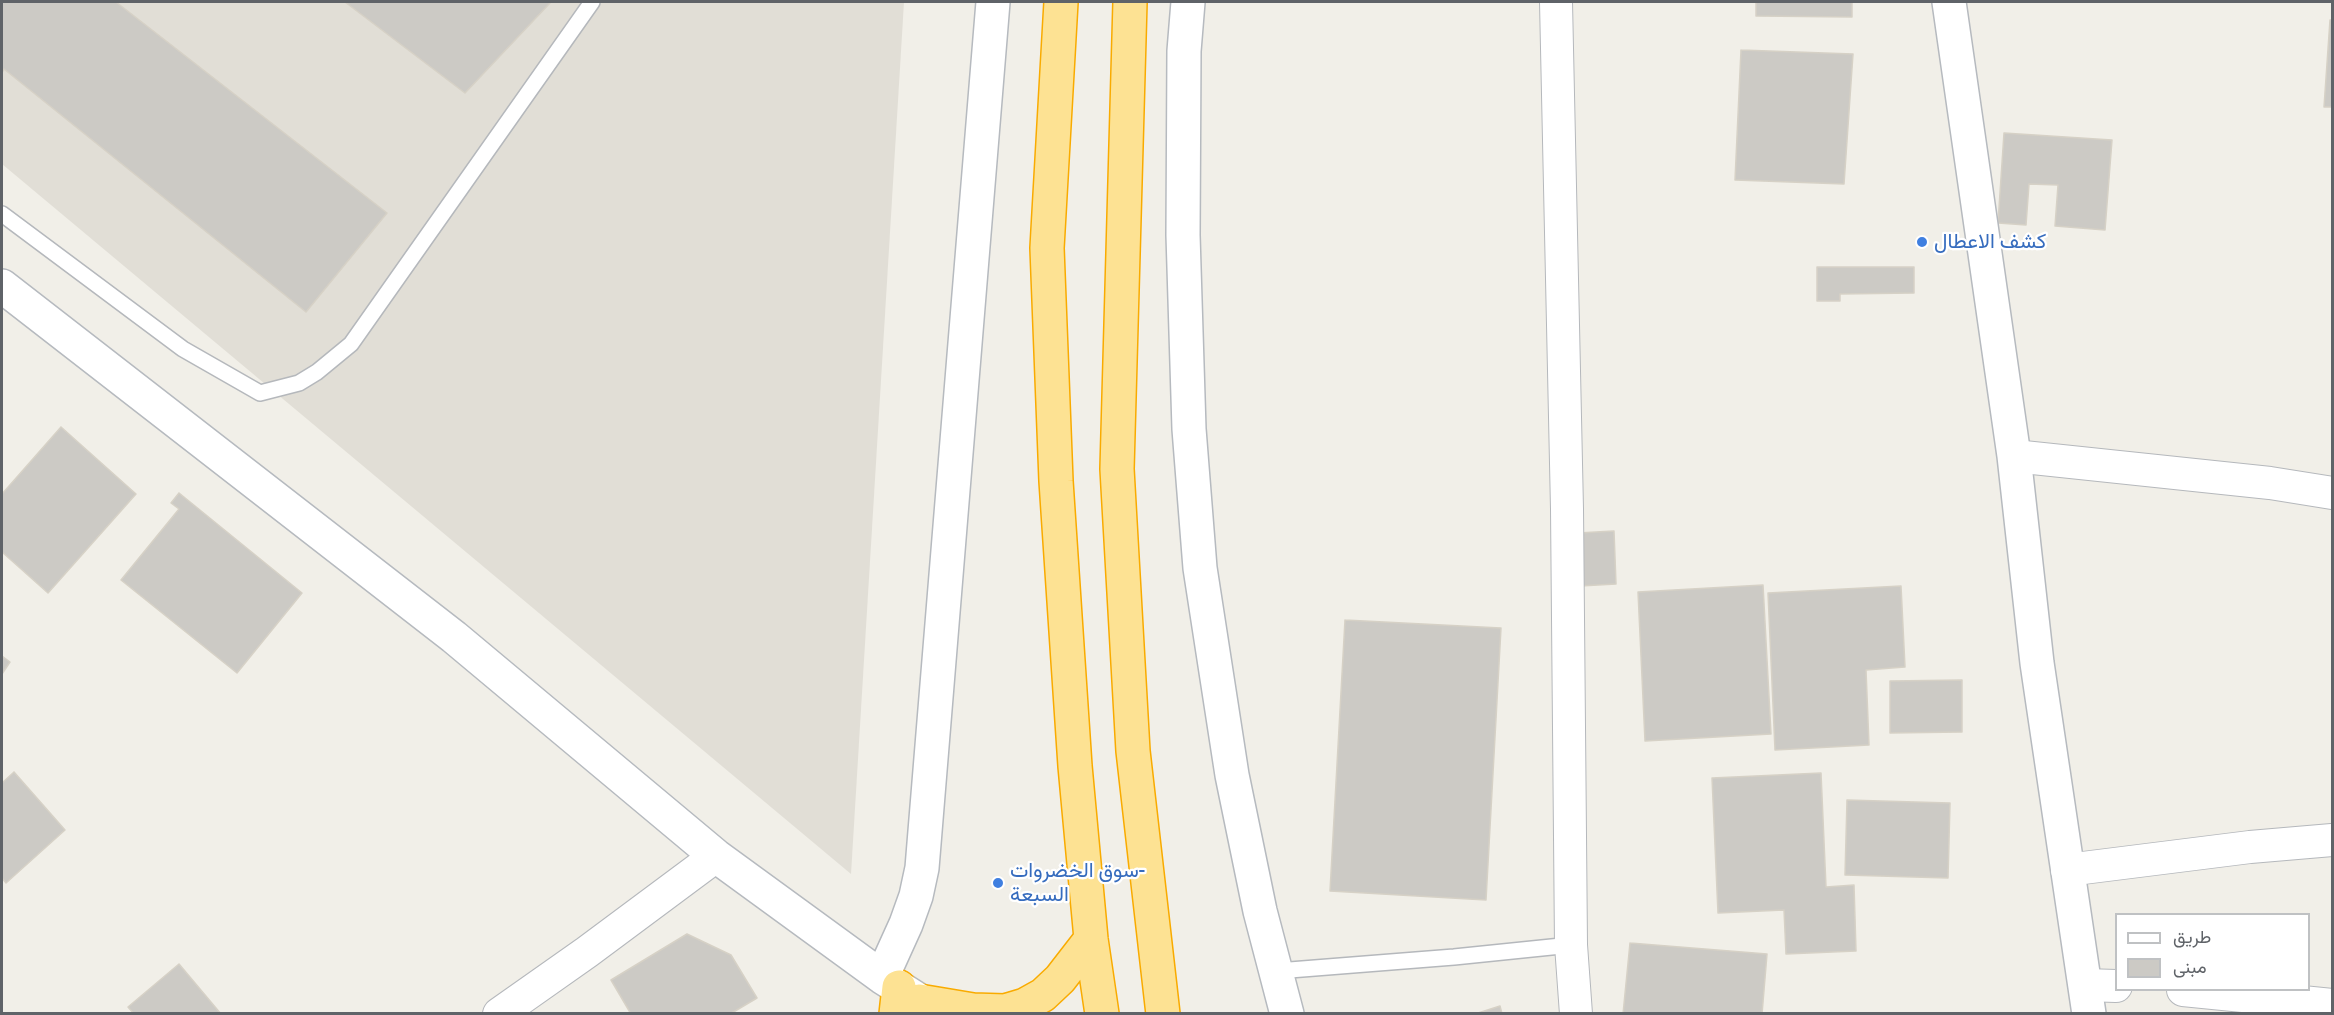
<!DOCTYPE html>
<meta charset="utf-8">
<style>
body{margin:0}
#map{position:relative;width:2334px;height:1015px;overflow:hidden;background:#f1efe8;font-family:"Archivo Narrow",Vazirmatn,sans-serif}
canvas{display:block}
.frame{position:absolute;inset:0;border:3px solid #5f6368;pointer-events:none}
.legend{position:absolute;left:2115px;top:913px;width:195px;height:78px;box-sizing:border-box;background:#fff;border:2px solid #bfc1c3;margin:0;padding:8px 10px;list-style:none;font-size:18px;color:#5f6368}
.legend li{display:flex;align-items:center;gap:12px;height:30px}
.legend b{width:30px;border:2px solid #bfc1c3}
</style>
<div id="map">
<canvas width="2334" height="1015"></canvas>
<div class="frame"></div>
<ul class="legend">
<li><b style="height:8px;background:#fff"></b>طريق</li>
<li><b style="height:16px;background:#cccac5"></b>مبنى</li>
</ul>
</div>
<script>
const ctx = document.querySelector('canvas').getContext('2d');
ctx.lineJoin = 'round';
function fill(path, color) { ctx.fillStyle = color; ctx.fill(path, 'evenodd'); }
const toPath = rows => new Path2D(rows.map(r => 'M' + r).join(''));
function strokePath(path, color, width, dash) { ctx.strokeStyle = color; ctx.lineWidth = width; ctx.lineCap = dash ? 'butt' : 'round'; ctx.setLineDash(dash || []); ctx.stroke(path); }
function drawText(font, color, halo, rows, align = 'center') {
  ctx.font = font + ' "Archivo Narrow",Vazirmatn,sans-serif'; ctx.lineWidth = 4.5; ctx.setLineDash([]); ctx.textBaseline = 'middle'; ctx.strokeStyle = halo; ctx.fillStyle = color; for (const [text, x, y, turn = 0] of rows) {
    ctx.save(); ctx.translate(x, y); ctx.rotate((+turn || 0) * Math.PI / 180); ctx.textAlign = isNaN(turn) ? turn : align; if (halo) ctx.strokeText(text, 0, 0); ctx.fillText(text, 0, 0); ctx.restore();
  }
}
fill(toPath([
 [2,2,904,2,851,874,2,164]
]), '#e1ded6');
const building = toPath([
 [2,2,116,2,387,213,306,312,4,69,2,73,2,2],
 [345,2,548,2,550,3,465,93,345,2],
 [1756,2,1852,2,1852,17,1756,16,1756,2],
 [2330,20,2332,20,2332,107,2324,107,2330,20],
 [1741,50,1853,54,1844,184,1735,180,1741,50],
 [2004,133,2112,140,2105,230,2055,226,2058,185,2029,184,2026,225,1998,223,2004,133],
 [1817,267,1914,267,1914,293,1840,294,1840,301,1817,301,1817,267],
 [61,427,136,494,48,593,2,552,2,494,61,427],
 [179,493,302,593,237,673,121,580,179,509,171,503,179,493],
 [1614,531,1616,584,1580,586,1578,533,1614,531],
 [1763,585,1771,734,1645,741,1638,592,1763,585],
 [1901,586,1905,667,1866,670,1869,745,1775,750,1768,593,1901,586],
 [1345,620,1501,628,1486,900,1330,891,1345,620],
 [2,656,10,662,2,674,2,656],
 [1962,680,1962,732,1890,733,1890,681,1962,680],
 [14,772,65,830,6,883,2,878,2,783,14,772],
 [1821,773,1826,887,1854,885,1856,951,1786,954,1784,910,1718,913,1712,778,1821,773],
 [1847,800,1950,803,1948,878,1845,875,1847,800],
 [687,934,731,955,757,998,730,1014,631,1014,611,980,687,934],
 [1630,943,1767,954,1762,1014,1623,1014,1630,943],
 [179,964,221,1014,134,1014,128,1007,179,964],
 [1500,1006,1502,1014,1475,1014,1500,1006]
]);
fill(building, '#cccac5');
strokePath(building, '#d6d1c6', 1.5);
const lane = toPath([
 [2,214,183,349,260,393,299,383,317,372,351,344,592,2],
 [1277,971,1454,957,1571,945]
]);
const street = toPath([
 [1556,2,1567,509,1571,945,1576,1014],
 [2014,456,2270,483,2332,493],
 [2067,870,2250,847,2332,840],
 [2085,985,2116,986],
 [2183,990,2332,1005],
 [499,1014,587,952,716,856]
]);
const secondary = toPath([
 [1188,2,1184,51,1183,235,1189,429,1200,568,1232,775,1260,911,1287,1014],
 [1949,2,2014,456,2037,663,2089,1014],
 [2,286,454,637,716,856,882,977,923,1003],
 [882,977,906,924,916,896,922,868,993,2]
]);
const highway = toPath([
 [1061,2,1047,248,1056,481,1075,766,1091,939,1102,1014],
 [1130,2,1117,469,1133,751,1163,1014],
 [919,1001,973,1010,1005,1011,1025,1005,1043,995,1060,979,1091,939],
 [896,1014,899,987]
]);
strokePath(lane, '#b5b8bc', 18);
strokePath(street, '#b5b8bc', 34);
strokePath(secondary, '#b6babf', 36);
strokePath(highway, '#f9ab00', 36);
strokePath(lane, '#fff', 15);
strokePath(street, '#fff', 32);
strokePath(secondary, '#fff', 33);
strokePath(highway, '#fde293', 33);
for (const [x, y, r, color] of [
 [1922,242,6,"#3f7fe0"],
 [998,883,6,"#3f7fe0"]
]) { const dot = new Path2D(); dot.arc(x, y, r, 0, 2 * Math.PI); ctx.fillStyle = color; ctx.fill(dot); strokePath(dot, '#fff', 2); }
drawText('21px', '#366cbe', '#fff', [
 ["كشف الاعطال",1934,242],
 ["سوق الخضروات-",1010,871],
 ["السبعة",1010,895]
], 'left');
</script>
